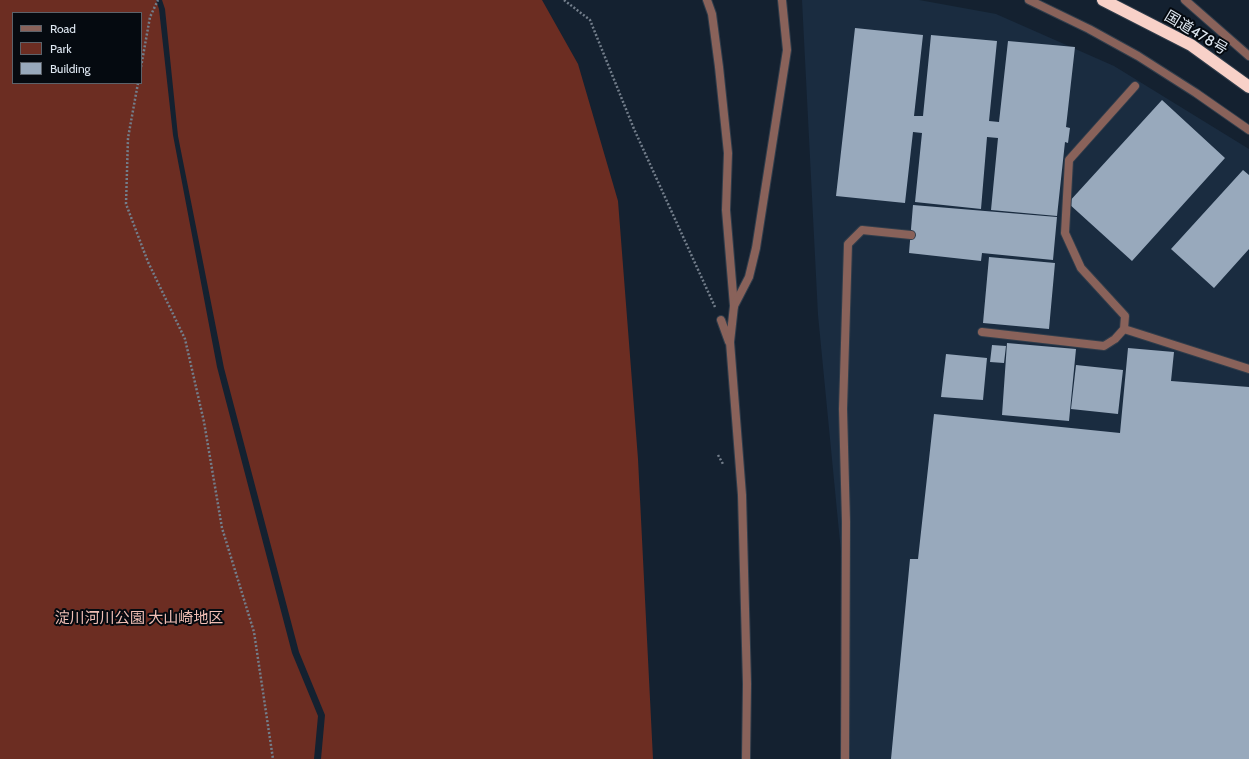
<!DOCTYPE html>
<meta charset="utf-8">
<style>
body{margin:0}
#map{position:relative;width:1249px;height:759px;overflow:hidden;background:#142130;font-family:Cabin,sans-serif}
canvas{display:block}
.legend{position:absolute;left:12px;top:12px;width:130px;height:72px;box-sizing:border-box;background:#050a10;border:1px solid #5c626a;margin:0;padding:5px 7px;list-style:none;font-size:12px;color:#dee7f1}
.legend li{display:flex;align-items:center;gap:8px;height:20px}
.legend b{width:20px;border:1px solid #5c626a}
</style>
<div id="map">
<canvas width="1249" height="759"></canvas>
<ul class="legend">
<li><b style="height:5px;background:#89625a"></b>Road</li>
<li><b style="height:11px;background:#6c2d22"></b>Park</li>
<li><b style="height:11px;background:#98a9bc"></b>Building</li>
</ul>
</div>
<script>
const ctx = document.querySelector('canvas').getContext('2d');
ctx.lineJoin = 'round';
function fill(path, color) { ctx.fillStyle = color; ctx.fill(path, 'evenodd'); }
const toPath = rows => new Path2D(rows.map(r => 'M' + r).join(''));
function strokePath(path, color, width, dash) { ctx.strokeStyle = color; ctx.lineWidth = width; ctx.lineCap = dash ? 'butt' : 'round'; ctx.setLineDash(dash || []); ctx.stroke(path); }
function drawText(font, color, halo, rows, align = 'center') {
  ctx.font = font + ' Cabin,"Noto Sans JP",sans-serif'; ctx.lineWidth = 4; ctx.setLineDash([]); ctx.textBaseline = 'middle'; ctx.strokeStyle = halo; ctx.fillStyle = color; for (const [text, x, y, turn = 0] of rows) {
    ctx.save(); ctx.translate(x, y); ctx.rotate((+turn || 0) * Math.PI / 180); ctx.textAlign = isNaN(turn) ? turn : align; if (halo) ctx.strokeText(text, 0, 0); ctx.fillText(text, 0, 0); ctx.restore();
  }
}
fill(toPath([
 [802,0,919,0,996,14,1114,66,1249,149,1249,759,841,759,844,583,818,315]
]), '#1a2c40');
fill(toPath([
 [0,0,156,0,159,9,173,135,217,367,292,653,318,716,314,759,0,759],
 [13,13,141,13,141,83,13,83],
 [162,0,542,0,578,64,618,201,638,459,653,759,321,759,325,715,299,652,224,368,178,136,165,9]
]), '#6c2d22');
fill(toPath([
 [855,28,923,35,914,116,923,116,931,35,997,41,989,121,999,122,1008,41,1075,47,1066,127,1070,128,1068,143,1065,142,1057,216,991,210,998,138,987,137,981,209,915,202,922,133,913,132,905,203,836,196],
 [1162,100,1225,158,1132,261,1068,203],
 [1243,170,1249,175,1249,249,1214,288,1171,249],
 [913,205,1057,217,1053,260,982,253,981,261,909,253],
 [989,257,1055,263,1049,329,983,323],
 [1007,343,1076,349,1069,421,1002,415],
 [992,345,1006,346,1004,363,990,362],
 [1128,348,1174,352,1171,381,1249,387,1249,759,891,759,910,559,918,559,934,414,1120,433],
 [946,354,987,358,983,400,941,397],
 [1076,365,1123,370,1118,414,1071,409]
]), '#98a9bc');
const lane = toPath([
 [707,0,712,14,719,67,728,153,726,210,734,306],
 [1029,0,1089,29,1138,56,1196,93,1249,130],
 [1185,0,1249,56],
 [1124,329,1249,369],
 [982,332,1104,346,1115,339,1124,329,1125,316,1081,268,1065,233,1069,160,1135,86],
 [845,759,846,522,843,409,848,244,862,230,911,235]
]);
const street = toPath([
 [721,320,729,342],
 [746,759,747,684,742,495,730,342,734,306,749,277,756,248,787,50,782,0]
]);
const highway = toPath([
 [1103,0,1191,45,1249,87]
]);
strokePath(lane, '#303d4b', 10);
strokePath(street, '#303d4b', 10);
strokePath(highway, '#303d4b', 14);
strokePath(toPath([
 [564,0,590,20,634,129,715,307],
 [141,67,150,17,158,0],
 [138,83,128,138,126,204,148,262,185,339,204,422,222,528,254,632,273,759],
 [718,455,723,464]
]), '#737e8b', 2.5, [2, 2]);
strokePath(lane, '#89625a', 8);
strokePath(street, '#89625a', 8);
strokePath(highway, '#f8d1c8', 12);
drawText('15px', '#dee7f1', '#050a10', [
 ["国道478号",1196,33,31]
]);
drawText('15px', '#f1bfb5', '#050a10', [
 ["淀川河川公園 大山崎地区",139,619]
]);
</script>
